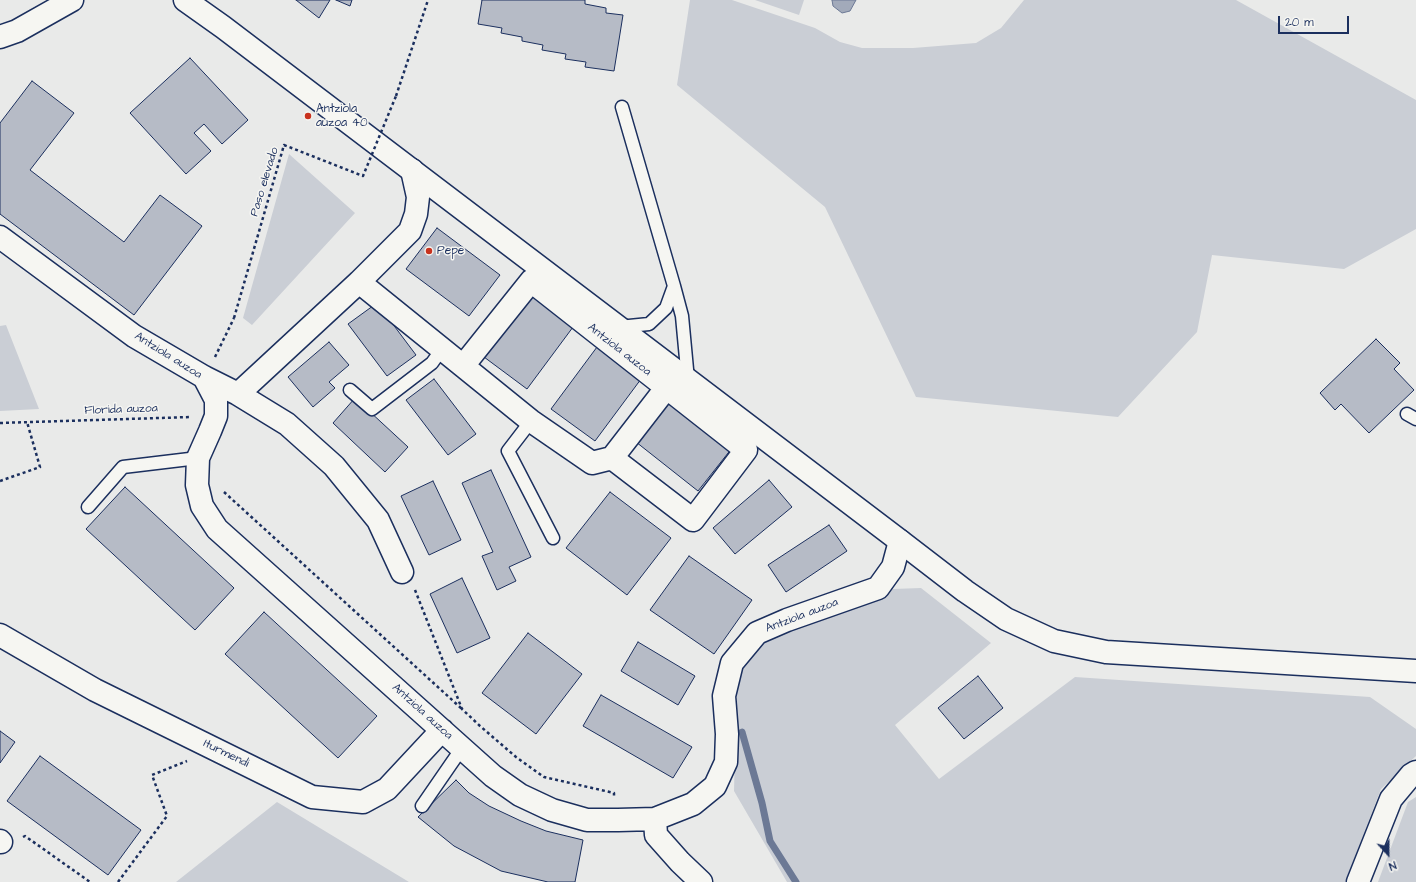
<!DOCTYPE html>
<style>
body{margin:0}
#map{position:relative;width:1416px;height:882px;overflow:hidden;background:#e9eae9;font-family:"Architects Daughter",sans-serif}
canvas{display:block}
.north{position:absolute;left:1368px;top:834px;width:40px;height:40px;-webkit-text-stroke:3px #f6f6f2;paint-order:stroke;rotate:159deg;font-size:11px;font-weight:700;line-height:16px;text-align:center;color:#1b2f5e}
.north::after{content:'';display:block;margin:auto;width:14px;height:18px;background:#1b2f5e;clip-path:polygon(50% 0,100% 100%,50% 72%,0 100%)}
.scale{position:absolute;left:1278px;top:16px;width:71px;height:18px;box-sizing:border-box;border:2px solid #1b2f5e;border-top:0;padding-left:5px;font-size:12px;line-height:14px;white-space:nowrap;color:#1b2f5e;-webkit-text-stroke:3px #f6f6f2;paint-order:stroke}
</style>
<div id="map">
<canvas width="1416" height="882"></canvas>
<div class="north">N</div>
<div class="scale">20 m</div>
</div>
<script>
const ctx = document.querySelector('canvas').getContext('2d');
ctx.lineJoin = 'round';
function fill(path, color) { ctx.fillStyle = color; ctx.fill(path, 'evenodd'); }
const toPath = rows => new Path2D(rows.map(r => 'M' + r).join(''));
function strokePath(path, color, width, dash) { ctx.strokeStyle = color; ctx.lineWidth = width; ctx.lineCap = dash ? 'butt' : 'round'; ctx.setLineDash(dash || []); ctx.stroke(path); }
function drawText(font, color, halo, rows, align = 'center') {
  ctx.font = font + ' "Architects Daughter",sans-serif'; ctx.lineWidth = 3; ctx.setLineDash([]); ctx.textBaseline = 'middle'; ctx.strokeStyle = halo; ctx.fillStyle = color; for (const [text, x, y, turn = 0] of rows) {
    ctx.save(); ctx.translate(x, y); ctx.rotate((+turn || 0) * Math.PI / 180); ctx.textAlign = isNaN(turn) ? turn : align; if (halo) ctx.strokeText(text, 0, 0); ctx.fillText(text, 0, 0); ctx.restore();
  }
}
fill(toPath([
 [690,0,732,0,815,28,840,42,862,48,913,48,976,43,1001,28,1024,0,1236,0,1416,100,1416,229,1344,269,1212,255,1197,332,1118,417,916,397,825,207,677,85],
 [755,0,804,0,799,15],
 [289,154,355,213,252,325,243,318],
 [6,325,39,409,0,411,0,326],
 [921,588,991,643,895,725,939,779,1075,677,1370,697,1416,729,1416,756,1381,789,1345,882,787,882,734,791,737,672,761,641,893,589],
 [1416,797,1416,882,1378,882,1408,802],
 [277,802,409,882,176,882]
]), '#caced5');
const water = toPath([
 [832,0,856,0,850,11,842,13,833,6,832,0]
]);
fill(water, '#a2aaba');
strokePath(water, '#6c7995', 1);
strokePath(toPath([
 [742,732,762,803,770,841,796,882]
]), '#6c7995', 7);
const building = toPath([
 [296,0,330,0,319,18,296,0],
 [336,0,352,0,350,6,336,0],
 [482,0,585,0,585,4,606,8,606,13,623,15,614,71,585,67,586,62,565,59,566,54,542,50,543,45,522,41,522,37,501,33,502,28,478,24,482,0],
 [190,58,248,120,222,144,204,124,194,133,211,151,186,174,130,113,190,58],
 [32,81,74,113,30,170,124,242,160,195,202,226,134,315,0,214,0,123,32,81],
 [437,228,500,275,469,316,406,269,437,228],
 [534,291,576,323,527,389,484,357,534,291],
 [377,303,416,355,387,376,348,324,377,303],
 [1376,339,1400,363,1394,369,1414,390,1369,433,1341,404,1335,410,1320,393,1376,339],
 [329,342,349,365,329,382,335,388,313,407,288,377,329,342],
 [600,343,644,375,595,441,551,409,600,343],
 [434,379,476,434,448,455,406,400,434,379],
 [355,398,408,447,385,472,333,423,355,398],
 [669,400,732,448,698,491,636,442,669,400],
 [491,470,531,557,509,567,516,581,497,590,482,556,493,552,462,483,491,470],
 [769,480,792,507,735,554,713,528,769,480],
 [433,481,461,540,429,555,401,496,433,481],
 [125,487,234,588,195,630,86,529,125,487],
 [610,492,671,538,627,595,566,548,610,492],
 [829,525,847,551,786,592,768,565,829,525],
 [689,556,752,600,714,654,650,610,689,556],
 [462,578,490,638,457,653,430,594,462,578],
 [264,612,377,716,338,758,225,654,264,612],
 [528,633,582,674,536,734,482,693,528,633],
 [638,642,695,676,678,705,621,671,638,642],
 [978,676,1003,708,964,739,938,708,978,676],
 [601,695,692,747,673,778,583,726,601,695],
 [0,731,15,742,0,763,0,731],
 [40,756,141,830,108,875,7,801,40,756],
 [456,780,469,793,489,806,521,821,546,831,583,840,575,882,548,882,501,871,454,846,418,817,456,780]
]);
fill(building, '#b6bbc6');
strokePath(building, '#1b2f5e', 1);
const service = toPath([
 [674,286,682,316,688,380],
 [619,327,649,324,666,308,674,286,622,107],
 [350,390,372,409,432,363,442,349],
 [1407,414,1416,419],
 [531,421,508,451,553,538],
 [88,507,123,467,198,458],
 [422,806,462,748]
]);
const minor = toPath([
 [0,37,17,31,72,0],
 [0,237,134,336,204,377,238,394,359,282,410,231,416,214,418,197,412,170],
 [359,282,442,349,531,421,592,463,612,458,693,520,746,450,531,281,463,366],
 [204,377,216,400,216,416,210,431,198,458,197,485,202,506,217,529,493,776,520,795,552,810,587,820,618,820,655,819,693,804,715,786,726,762,727,734,724,696,732,663,757,633,787,620,878,588,893,567,900,541],
 [238,394,287,424,334,466,378,520,402,572],
 [612,458,667,387],
 [0,635,95,690,312,797,363,802,387,789,442,730],
 [655,819,656,835,680,862,701,882],
 [0,841,1,842],
 [1358,882,1391,799,1411,775,1416,772]
]);
const secondary = toPath([
 [185,0,223,27,900,541,965,591,1006,619,1054,641,1106,652,1416,671]
]);
strokePath(service, '#1b2f5e', 15);
strokePath(minor, '#1b2f5e', 25);
strokePath(secondary, '#1b2f5e', 25);
strokePath(toPath([
 [396,96,428,0],
 [215,357,234,318],
 [0,423,191,417],
 [0,481,40,467,27,422],
 [224,492,462,709],
 [415,590,462,709,480,726,516,757,544,777,614,793,614,798],
 [23,837,25,836,90,882],
 [118,882,167,816,152,775,187,761]
]), '#1b2f5e', 2.5, [3, 3]);
strokePath(service, '#f6f6f2', 12);
strokePath(minor, '#f6f6f2', 22);
strokePath(secondary, '#f6f6f2', 22);
strokePath(toPath([
 [234,318,284,145,363,176,396,96]
]), '#1b2f5e', 2.5, [3, 3]);
for (const [x, y, r, color] of [
 [308,116,4,"#c8321e"],
 [429,251,4,"#c8321e"]
]) { const dot = new Path2D(); dot.arc(x, y, r, 0, 2 * Math.PI); ctx.fillStyle = color; ctx.fill(dot); strokePath(dot, '#f6f6f2', 1.5); }
drawText('12px', '#1b2f5e', '#f6f6f2', [
 ["Antziola",316,109],
 ["auzoa 40",316,123],
 ["Pepe",437,251]
], 'left');
drawText('12px', '#1b2f5e', '#f6f6f2', [
 ["Paso elevado",265,182,-73],
 ["Antziola auzoa",619,350,38],
 ["Antziola auzoa",168,356,32],
 ["Florida auzoa",121,410,-2],
 ["Antziola auzoa",802,616,-21],
 ["Antziola auzoa",422,712,42],
 ["Iturmendi",226,754,26]
]);
</script>
